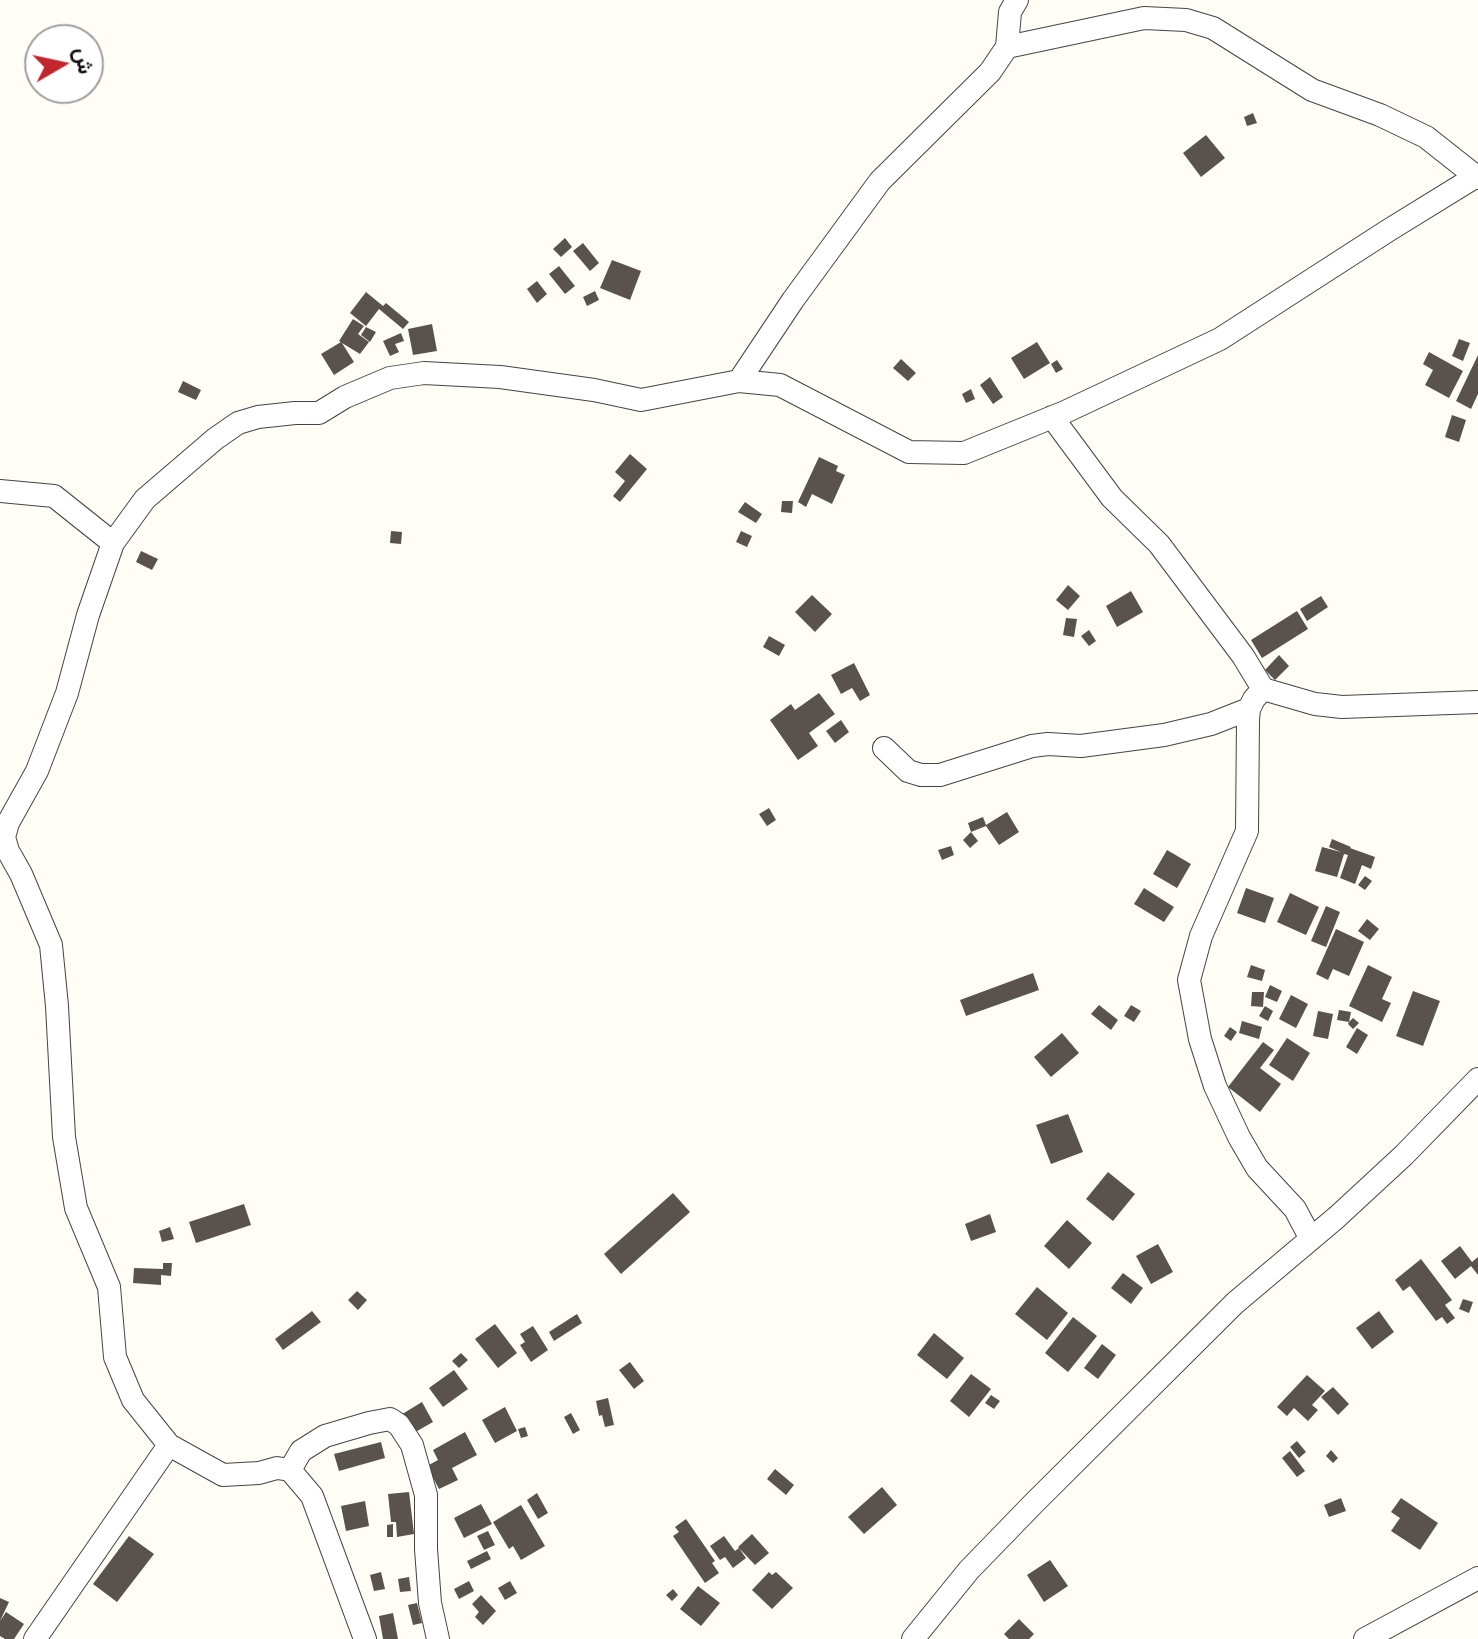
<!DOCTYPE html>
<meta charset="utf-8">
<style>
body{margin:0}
#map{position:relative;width:1478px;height:1639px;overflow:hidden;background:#fffdf5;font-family:"Playfair Display",Vazirmatn,serif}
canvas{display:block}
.north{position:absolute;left:24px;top:24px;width:80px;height:80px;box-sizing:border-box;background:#fff;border:2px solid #a0a0a0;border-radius:50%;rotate:81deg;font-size:22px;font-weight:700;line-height:32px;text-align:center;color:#111}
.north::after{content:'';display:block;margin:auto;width:28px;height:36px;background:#c4262e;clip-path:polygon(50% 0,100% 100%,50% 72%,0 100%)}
</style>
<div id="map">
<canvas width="1478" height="1639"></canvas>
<div class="north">ش</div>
</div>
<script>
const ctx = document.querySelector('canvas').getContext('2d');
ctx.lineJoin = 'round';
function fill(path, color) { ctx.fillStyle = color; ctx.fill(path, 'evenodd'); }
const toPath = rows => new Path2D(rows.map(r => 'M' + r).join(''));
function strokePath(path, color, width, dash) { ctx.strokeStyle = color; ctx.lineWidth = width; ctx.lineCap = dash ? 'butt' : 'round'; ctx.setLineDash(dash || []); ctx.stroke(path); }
fill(toPath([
 [1253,113,1257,123,1247,126,1244,117],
 [1206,135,1225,158,1201,177,1183,153],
 [565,238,572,247,561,257,553,249],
 [583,243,599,263,590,271,573,251],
 [612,260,641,271,630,300,600,288],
 [559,266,575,286,565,294,549,274],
 [537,281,547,294,537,303,527,289],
 [595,291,599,300,587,306,583,297],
 [366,292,383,306,386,303,409,322,403,329,379,309,366,326,350,313],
 [353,319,364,326,358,334,369,342,360,354,342,343,354,362,334,375,321,354,341,342,339,341],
 [432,324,437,351,413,355,408,329],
 [366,327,376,332,370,342,361,335],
 [401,333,404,341,395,344,399,352,390,356,383,341],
 [1459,339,1470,343,1463,361,1452,356],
 [1037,342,1050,363,1024,379,1011,358],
 [1429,352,1463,371,1449,398,1425,385,1433,370,1423,364],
 [1478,355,1478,394,1471,409,1456,401],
 [901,359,916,373,908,381,893,368],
 [1057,360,1063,369,1056,373,1051,364],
 [990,377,1003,397,993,404,980,385],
 [183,381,201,390,196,400,178,392],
 [971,389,975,399,966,403,962,394],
 [1452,415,1466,420,1459,442,1445,437],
 [630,454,647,469,620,502,613,496,625,481,615,472],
 [819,457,838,466,836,471,845,475,832,504,812,494,806,507,798,502],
 [782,501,793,501,792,513,781,512],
 [745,502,762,514,756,523,738,512],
 [391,531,402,532,401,544,390,543],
 [741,531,752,536,747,547,736,542],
 [141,551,158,559,152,570,136,562],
 [1068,585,1080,596,1068,610,1056,600],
 [1131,591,1143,612,1117,627,1106,606],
 [812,595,832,614,815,632,795,612],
 [1321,596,1328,607,1307,621,1300,609],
 [1297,611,1308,629,1262,658,1251,640],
 [1066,618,1077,619,1074,637,1063,635],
 [1089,630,1096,641,1089,646,1081,636],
 [769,636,785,645,779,656,763,647],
 [1279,655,1289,666,1275,680,1265,670],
 [854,663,870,695,860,701,852,688,841,694,831,675],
 [819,693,835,714,809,733,818,746,798,760,770,720,791,704,795,710],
 [841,720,849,732,835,743,826,731],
 [769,808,776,820,767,826,759,814],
 [1007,812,1019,832,999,845,986,826,971,832,968,823,983,817,986,825],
 [971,832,978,841,970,848,963,840],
 [1332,839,1351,847,1350,848,1375,857,1371,869,1362,865,1355,884,1340,878,1348,855,1344,854,1337,877,1315,871,1322,847,1341,852,1329,847],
 [951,846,954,855,942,860,938,850],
 [1167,850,1191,864,1177,888,1153,874],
 [1365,876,1372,881,1365,890,1358,885],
 [1144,888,1174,907,1164,922,1134,904],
 [1246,888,1274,898,1265,923,1237,913],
 [1290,893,1319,907,1306,935,1277,922],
 [1326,906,1340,912,1326,947,1311,941],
 [1367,919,1379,929,1370,940,1358,931],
 [1336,929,1364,942,1349,976,1333,969,1328,980,1316,974],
 [1251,965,1265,970,1262,981,1247,977],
 [1368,965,1392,977,1382,999,1391,1003,1382,1022,1349,1006],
 [1033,973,1039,990,966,1016,960,1000],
 [1270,985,1282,991,1277,1002,1265,997],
 [1413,991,1440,1001,1423,1046,1396,1036],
 [1252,992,1264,992,1263,1007,1251,1006],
 [1291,995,1308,1004,1296,1028,1279,1019],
 [1099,1005,1118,1020,1111,1030,1091,1014],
 [1131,1005,1141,1011,1134,1022,1124,1016],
 [1265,1006,1273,1011,1268,1021,1259,1016],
 [1339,1010,1351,1012,1349,1022,1353,1018,1359,1023,1353,1029,1348,1024,1349,1022,1337,1020],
 [1318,1011,1333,1014,1328,1039,1313,1036],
 [1242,1021,1262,1027,1259,1039,1239,1033],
 [1230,1027,1237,1032,1231,1041,1224,1036],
 [1357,1028,1368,1035,1357,1054,1346,1047],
 [1062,1033,1079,1053,1051,1077,1034,1057],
 [1287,1038,1310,1053,1293,1081,1269,1065],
 [1263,1042,1274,1050,1260,1068,1281,1084,1260,1112,1228,1087],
 [1068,1114,1083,1152,1051,1164,1036,1125],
 [1108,1172,1135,1194,1113,1221,1086,1199],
 [673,1193,690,1212,621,1274,604,1254],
 [244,1204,251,1225,196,1243,189,1222],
 [990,1214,996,1232,971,1241,965,1224],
 [1067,1220,1092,1243,1069,1269,1044,1246],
 [170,1227,174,1239,162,1242,159,1231],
 [1158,1244,1173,1272,1151,1284,1136,1256],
 [1460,1246,1472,1262,1478,1257,1478,1275,1471,1266,1455,1279,1441,1261],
 [1421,1259,1452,1300,1445,1305,1455,1318,1447,1324,1442,1317,1436,1321,1410,1286,1403,1291,1395,1280],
 [163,1263,172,1263,171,1276,161,1275,161,1285,133,1283,134,1268,163,1269],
 [1123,1273,1143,1288,1131,1304,1111,1288],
 [1037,1287,1068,1313,1047,1340,1015,1314],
 [357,1291,367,1300,358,1310,348,1300],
 [1463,1299,1473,1302,1469,1313,1459,1309],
 [312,1311,321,1322,283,1350,275,1339],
 [1379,1311,1394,1332,1372,1349,1356,1328],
 [577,1314,582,1323,554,1341,549,1332],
 [1073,1317,1097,1336,1068,1372,1045,1353],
 [495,1324,517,1353,498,1368,475,1339],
 [533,1326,548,1350,531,1362,520,1345,525,1342,520,1334],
 [934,1333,964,1358,947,1379,917,1355],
 [1102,1344,1116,1355,1098,1379,1084,1368],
 [461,1353,468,1360,459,1368,452,1361],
 [630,1362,644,1381,634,1389,619,1370],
 [454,1370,468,1389,443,1407,429,1388],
 [971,1374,991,1389,969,1417,950,1401],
 [1307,1375,1325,1391,1312,1405,1318,1410,1308,1421,1294,1408,1287,1416,1277,1407],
 [1333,1387,1349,1404,1338,1415,1321,1397],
 [991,1395,1000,1401,994,1409,985,1403],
 [608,1398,614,1425,605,1427,602,1415,599,1416,596,1401],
 [422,1402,433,1422,410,1435,399,1416],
 [505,1407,517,1431,495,1443,482,1420],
 [571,1413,580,1430,573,1434,564,1417],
 [525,1427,528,1436,521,1438,518,1429],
 [465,1432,477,1455,452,1468,458,1480,439,1489,427,1466,438,1460,433,1450],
 [1297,1441,1306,1452,1299,1458,1290,1447],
 [381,1442,385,1458,339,1471,334,1454],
 [1331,1450,1338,1458,1333,1463,1326,1456],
 [1290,1451,1305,1471,1297,1477,1282,1458],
 [775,1469,794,1485,786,1495,767,1479],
 [882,1487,897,1505,864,1534,848,1517],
 [409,1492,414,1534,397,1537,396,1522,391,1522,388,1494],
 [537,1493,548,1513,538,1519,527,1500],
 [1341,1498,1346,1511,1329,1517,1324,1505],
 [1401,1498,1438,1523,1420,1550,1391,1531,1400,1518,1391,1512],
 [365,1501,369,1526,346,1531,341,1506],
 [481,1504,492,1524,464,1538,454,1518],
 [521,1505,545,1546,521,1560,513,1546,509,1549,493,1522],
 [686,1519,715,1561,712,1563,719,1573,705,1583,673,1536,679,1532,675,1527],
 [393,1524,393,1537,387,1537,387,1525],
 [488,1531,495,1545,484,1550,477,1536],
 [752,1534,769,1553,755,1565,738,1547],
 [129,1536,154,1554,117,1602,93,1584],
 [724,1536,735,1551,739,1548,746,1558,733,1568,725,1557,720,1560,710,1546],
 [487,1551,491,1559,471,1569,467,1561],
 [1050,1560,1068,1586,1044,1602,1027,1575],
 [381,1572,385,1589,374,1591,370,1575],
 [769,1572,772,1575,776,1572,793,1588,772,1609,752,1590],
 [409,1577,411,1591,400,1592,398,1579],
 [469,1581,474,1591,459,1599,454,1589],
 [510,1581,517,1593,505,1600,498,1588],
 [698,1586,720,1603,701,1626,680,1609],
 [673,1589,678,1595,672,1601,666,1595],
 [481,1595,496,1611,483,1625,475,1617,479,1612,472,1604],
 [0,1598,9,1602,0,1621],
 [417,1603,422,1623,413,1625,408,1605],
 [6,1612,24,1624,14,1639,5,1639,0,1636,0,1621],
 [393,1613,398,1639,383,1639,379,1616],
 [1019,1619,1034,1634,1029,1639,1009,1639,1004,1634]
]), '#5a524d');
const minor = toPath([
 [1007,47,1144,18,1186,20,1213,28,1312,90,1380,115,1426,137,1478,178],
 [739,381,793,300,880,181,990,72,1007,47,1010,12,1017,0],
 [1052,417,1112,498,1159,544,1243,656,1263,689,1254,699,1249,709,1248,720,1247,831,1201,936,1189,980,1200,1039,1215,1086,1239,1137,1257,1168,1295,1209,1311,1239],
 [0,491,54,496,113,543],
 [1263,689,1315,704,1342,707,1478,702],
 [884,748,908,771,921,775,940,775,1032,746,1048,744,1081,746,1164,735,1211,724,1249,709],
 [290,1470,301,1451,325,1436,369,1423,390,1419,399,1425,412,1445,426,1495,426,1549,430,1603,438,1639],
 [35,1639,169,1445],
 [365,1639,312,1496,290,1470,277,1468,259,1473,223,1475,169,1445,133,1400,115,1357,109,1287,76,1208,64,1137,57,1006,51,945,21,874,8,851,4,837,8,823,37,771,67,693,88,615,113,543,145,499,215,439,238,423,258,417,295,413,319,413,345,397,390,378,424,373,500,377,594,390,641,400,739,381,780,385,909,452,964,453,1065,412,1220,339,1389,230,1475,177],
 [913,1639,969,1570,1033,1504,1235,1303,1337,1217,1404,1155,1478,1079],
 [1365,1639,1478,1578]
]);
strokePath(minor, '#444', 24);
strokePath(minor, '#fff', 22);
</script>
